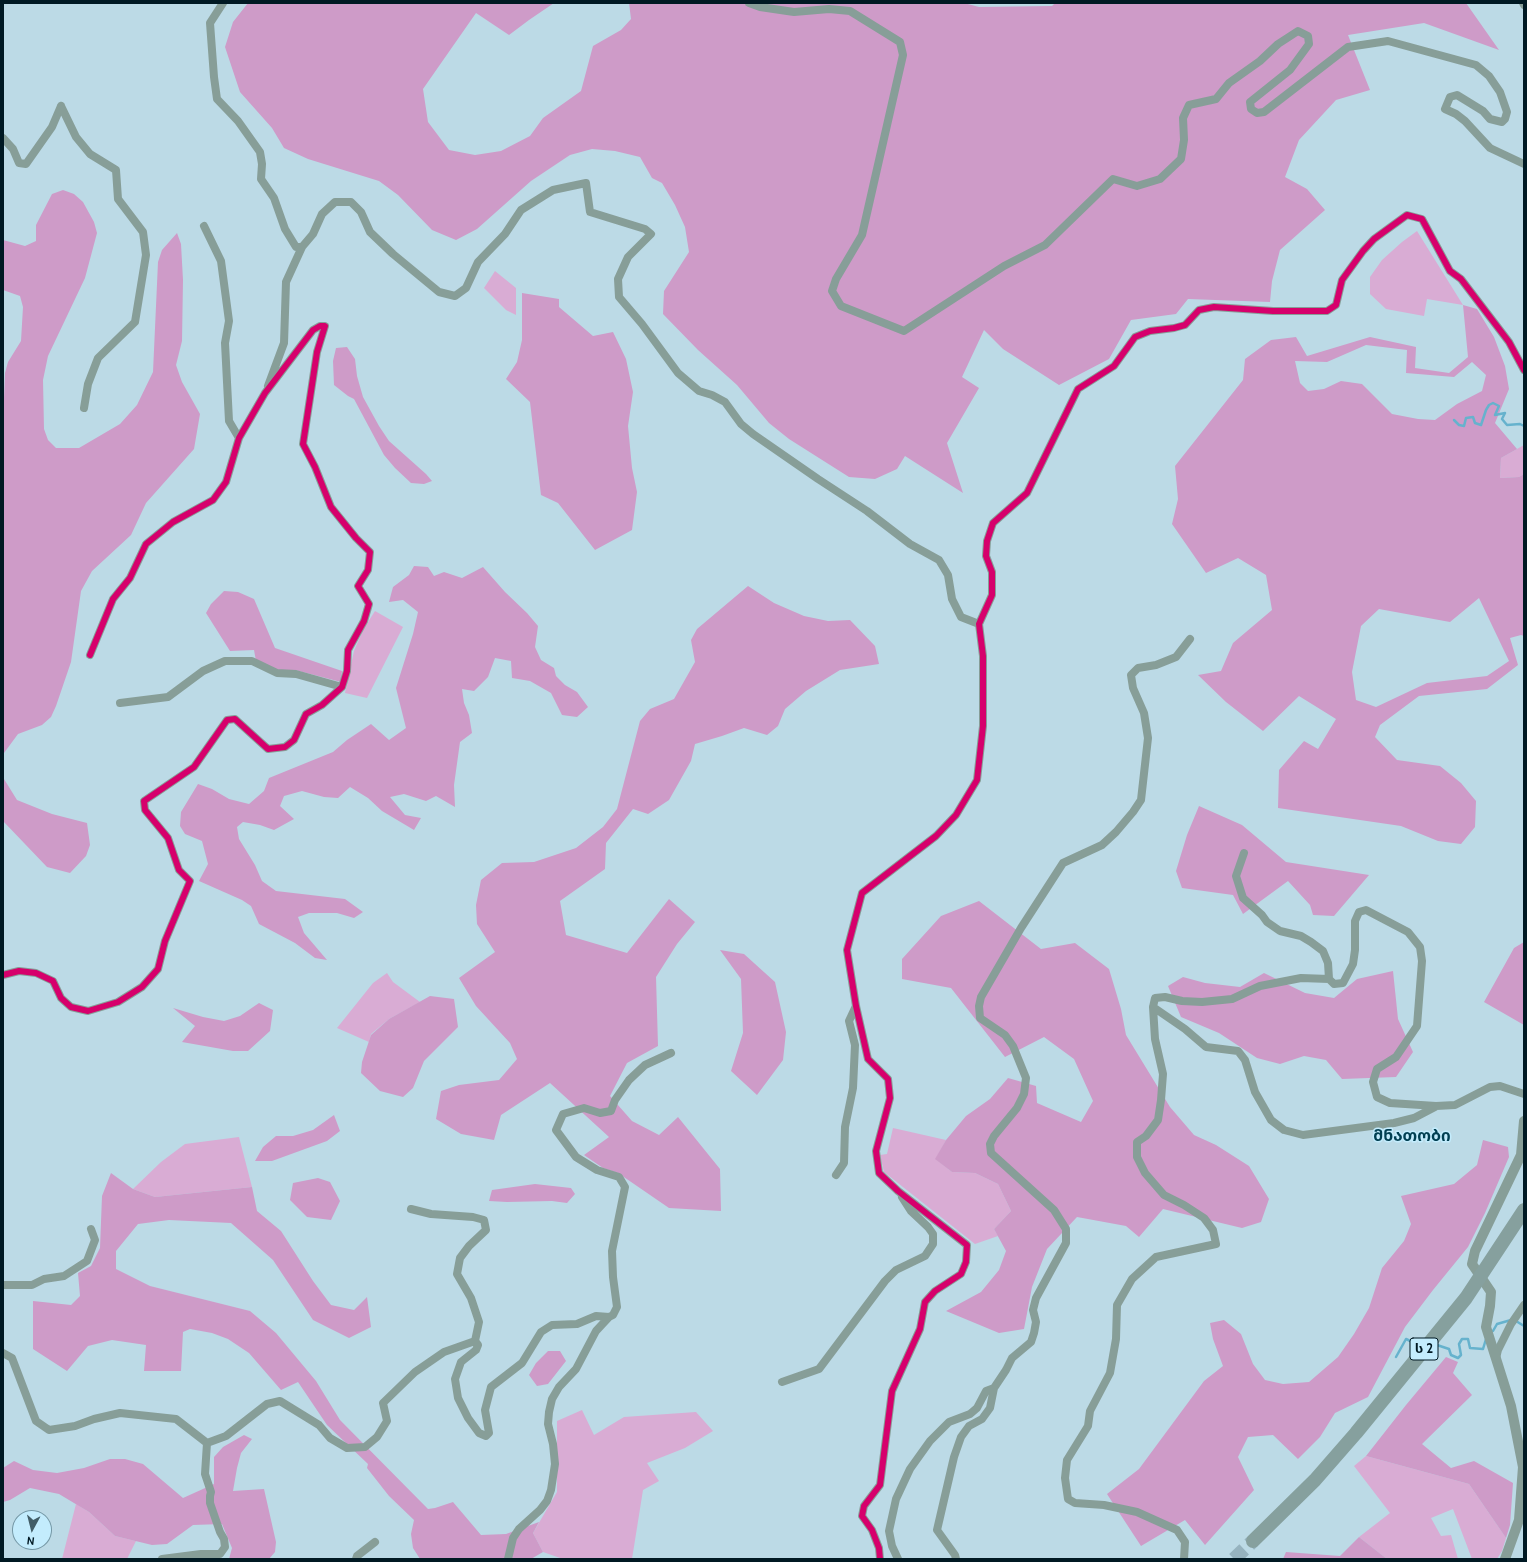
<!DOCTYPE html>
<meta charset="utf-8">
<style>
body{margin:0}
#map{position:relative;width:1527px;height:1562px;overflow:hidden;background:#bcdae6;font-family:Cabin,sans-serif}
canvas{display:block}
.frame{position:absolute;inset:0;border:4px solid #001923;pointer-events:none}
.north{position:absolute;left:12px;top:1510px;width:40px;height:40px;box-sizing:border-box;background:#c3ecfd;border:1px solid #7598a6;border-radius:50%;rotate:187deg;font-size:11px;font-weight:700;line-height:16px;text-align:center;color:#001923}
.north::after{content:'';display:block;margin:auto;width:14px;height:18px;background:#425d67;clip-path:polygon(50% 0,100% 100%,50% 72%,0 100%)}
</style>
<div id="map">
<canvas width="1527" height="1562"></canvas>
<div class="frame"></div>
<div class="north">N</div>
</div>
<script>
const ctx = document.querySelector('canvas').getContext('2d');
ctx.lineJoin = 'round';
function fill(path, color) { ctx.fillStyle = color; ctx.fill(path, 'evenodd'); }
const toPath = rows => new Path2D(rows.map(r => 'M' + r).join(''));
function strokePath(path, color, width, dash) { ctx.strokeStyle = color; ctx.lineWidth = width; ctx.lineCap = dash ? 'butt' : 'round'; ctx.setLineDash(dash || []); ctx.stroke(path); }
function drawText(font, color, halo, rows, align = 'center') {
  ctx.font = font + ' Cabin,"Noto Sans Georgian",sans-serif'; ctx.lineWidth = 3; ctx.setLineDash([]); ctx.textBaseline = 'middle'; ctx.strokeStyle = halo; ctx.fillStyle = color; for (const [text, x, y, turn = 0] of rows) {
    ctx.save(); ctx.translate(x, y); ctx.rotate((+turn || 0) * Math.PI / 180); ctx.textAlign = isNaN(turn) ? turn : align; if (halo) ctx.strokeText(text, 0, 0); ctx.fillText(text, 0, 0); ctx.restore();
  }
}
fill(toPath([
 [1417,231,1463,305,1427,299,1424,316,1386,309,1370,294,1370,277,1382,260,1402,242],
 [495,271,516,288,516,315,506,310,484,288],
 [1524,445,1524,474,1519,477,1500,478,1501,458],
 [375,611,403,627,367,698,345,693,354,651,363,630],
 [387,973,393,982,420,1002,389,1019,371,1034,369,1042,337,1028,373,983],
 [893,1128,946,1140,936,1159,952,1172,975,1173,998,1184,1011,1211,994,1229,998,1236,975,1244,884,1172,880,1155,887,1154],
 [239,1137,252,1187,155,1197,133,1189,161,1162,185,1144],
 [582,1410,594,1435,624,1417,696,1412,713,1431,685,1448,647,1463,659,1481,643,1490,632,1559,563,1559,543,1552,533,1533,557,1492,557,1421],
 [1366,1456,1469,1484,1506,1538,1502,1551,1497,1559,1472,1559,1453,1509,1431,1518,1441,1536,1451,1535,1458,1559,1387,1559,1359,1537,1390,1513,1354,1466],
 [76,1504,89,1512,115,1536,136,1541,127,1559,62,1559]
]), '#d9acd4');
fill(toPath([
 [248,3,554,3,529,20,509,35,476,13,423,89,428,122,449,150,475,155,501,151,530,136,543,118,581,91,593,46,621,30,631,19,629,3,964,3,979,7,1052,6,1055,3,1466,3,1499,50,1424,23,1348,35,1370,90,1336,100,1299,140,1285,177,1307,189,1325,210,1280,250,1272,281,1270,302,1188,299,1176,314,1131,320,1109,359,1059,385,1003,349,984,330,962,377,979,388,947,443,963,493,905,456,897,469,875,479,849,477,789,439,769,423,737,385,698,350,663,314,664,291,689,252,685,227,675,205,662,183,652,178,640,157,615,151,592,149,570,155,531,181,477,229,456,240,432,230,398,195,379,181,308,159,284,148,272,128,240,92,225,47,233,22],
 [63,190,74,194,83,202,94,222,97,233,85,278,48,356,43,380,44,429,48,440,56,448,79,448,120,424,137,405,153,372,158,262,162,250,177,233,181,244,183,280,182,341,176,365,182,382,200,414,194,449,146,503,131,535,92,571,81,591,71,662,56,706,51,717,42,725,18,734,4,753,4,779,17,800,52,814,87,823,90,845,86,856,70,873,47,867,3,821,3,423,5,373,8,362,21,341,23,307,20,296,3,290,3,240,25,246,36,241,36,225,52,194],
 [522,293,559,299,559,307,593,336,613,332,626,359,633,392,628,426,632,468,637,492,632,530,595,550,558,503,541,495,530,402,506,379,517,362,522,340],
 [1463,305,1477,309,1494,337,1505,366,1509,389,1495,423,1517,449,1501,458,1500,478,1519,477,1524,474,1524,636,1521,635,1510,638,1518,665,1487,689,1419,696,1380,725,1375,737,1397,760,1440,766,1461,783,1476,801,1475,827,1461,844,1438,841,1401,826,1278,808,1279,770,1304,741,1318,749,1336,719,1299,696,1263,731,1226,702,1198,675,1221,671,1233,643,1272,610,1266,575,1238,558,1206,573,1172,524,1178,499,1175,466,1243,380,1245,359,1271,340,1296,337,1307,356,1370,337,1416,347,1415,368,1449,373,1468,357],
 [1366,345,1407,350,1406,373,1454,377,1472,362,1486,375,1482,391,1457,404,1435,420,1418,419,1392,414,1362,384,1341,381,1324,389,1308,391,1300,383,1295,361,1327,362],
 [1479,598,1509,661,1487,676,1427,683,1376,707,1356,700,1352,672,1361,626,1379,609,1450,622],
 [347,347,355,359,357,376,363,397,379,426,389,441,426,474,432,481,424,484,411,483,395,468,384,455,354,399,348,396,334,385,333,361,336,348],
 [414,566,428,567,434,576,444,572,462,578,483,567,505,592,527,613,538,626,535,647,541,660,554,668,556,676,565,685,577,692,588,707,577,717,562,715,551,693,530,681,512,678,511,661,495,658,488,677,474,691,462,689,464,703,469,715,472,733,460,742,454,785,455,807,436,796,426,801,404,794,390,797,405,815,421,818,414,830,382,811,368,798,350,787,338,798,324,797,302,791,284,796,280,806,294,819,274,830,260,825,243,822,237,827,239,839,255,865,262,881,276,891,345,899,363,912,354,918,337,913,309,913,298,917,304,933,327,960,315,958,295,943,259,924,251,906,242,900,199,881,208,864,202,841,185,834,180,826,181,812,198,784,212,789,229,799,249,804,264,791,269,778,333,752,347,740,371,724,389,740,406,728,396,688,413,634,418,612,403,600,389,602,393,587,409,575],
 [748,586,774,603,804,616,828,621,850,620,875,646,879,664,840,670,806,691,785,709,778,726,767,735,744,728,722,736,695,744,691,761,669,800,648,814,633,809,606,843,605,869,560,901,566,935,627,953,669,899,695,922,677,944,656,977,658,1046,627,1063,610,1096,632,1121,659,1135,678,1117,720,1169,721,1211,669,1208,618,1173,603,1168,584,1155,609,1137,550,1083,501,1115,494,1140,461,1134,436,1119,441,1091,459,1085,499,1080,517,1059,510,1043,476,1006,459,978,495,952,477,924,476,905,481,880,502,863,534,862,576,848,603,827,617,809,640,721,650,709,674,699,695,662,691,640,697,629],
 [224,591,238,592,254,599,275,648,342,671,341,682,295,670,278,670,256,661,254,650,230,651,206,613,211,604],
 [1199,806,1242,825,1286,862,1369,875,1334,916,1313,915,1310,905,1288,881,1243,914,1233,895,1182,888,1176,871,1187,835],
 [979,901,1041,949,1075,943,1109,969,1121,1009,1126,1035,1170,1107,1194,1135,1216,1145,1249,1166,1269,1199,1261,1222,1242,1228,1163,1209,1139,1237,1126,1226,1077,1217,1047,1249,1032,1287,1024,1329,999,1333,946,1311,981,1292,999,1270,1006,1251,994,1229,1011,1211,998,1184,975,1173,952,1172,935,1159,946,1140,966,1116,990,1099,1008,1078,1036,1086,1037,1103,1081,1122,1093,1101,1074,1059,1044,1037,1005,1057,951,988,902,979,902,959,941,916],
 [1524,942,1524,1025,1484,1002,1514,948],
 [720,950,744,954,775,982,786,1032,783,1060,757,1095,731,1071,743,1033,741,979],
 [1393,971,1398,1019,1413,1052,1396,1077,1342,1079,1326,1060,1304,1056,1280,1064,1257,1058,1219,1033,1181,1017,1168,986,1183,977,1205,983,1240,987,1264,973,1305,993,1334,998,1357,979],
 [430,996,454,999,458,1027,424,1061,413,1088,403,1097,380,1091,361,1073,362,1062,371,1035,389,1019],
 [259,1003,273,1010,270,1031,248,1051,233,1051,182,1042,195,1026,173,1008,203,1017,224,1021,240,1016],
 [334,1115,340,1131,327,1141,272,1161,255,1161,263,1147,276,1136,293,1136,313,1130],
 [1483,1140,1508,1147,1509,1157,1485,1213,1468,1247,1433,1290,1405,1327,1368,1397,1335,1413,1320,1437,1298,1459,1273,1435,1248,1437,1238,1457,1254,1490,1205,1545,1185,1520,1141,1546,1107,1494,1139,1469,1204,1381,1223,1366,1213,1339,1210,1323,1224,1320,1241,1334,1253,1364,1265,1380,1283,1384,1309,1382,1338,1357,1354,1334,1369,1308,1382,1268,1404,1241,1411,1224,1401,1196,1454,1184,1477,1165],
 [111,1173,133,1189,155,1197,252,1187,257,1211,281,1231,313,1281,331,1305,354,1310,367,1297,371,1327,349,1338,313,1320,273,1260,231,1223,169,1220,138,1224,116,1251,116,1269,150,1286,250,1311,276,1333,316,1381,340,1420,428,1509,435,1508,453,1502,481,1535,506,1534,539,1522,533,1533,543,1552,531,1559,420,1559,413,1548,411,1534,414,1520,389,1496,367,1468,368,1464,327,1425,298,1382,281,1390,249,1353,228,1339,212,1333,190,1329,183,1332,181,1371,144,1371,146,1345,112,1340,88,1346,67,1371,33,1349,33,1301,71,1305,80,1296,78,1273,91,1266,100,1248,102,1196],
 [318,1178,330,1182,340,1201,331,1220,307,1217,290,1200,293,1183],
 [535,1184,571,1188,575,1194,567,1203,552,1201,507,1202,489,1201,492,1190],
 [548,1351,560,1351,566,1361,548,1384,537,1386,529,1375,536,1363],
 [1446,1357,1458,1362,1453,1373,1472,1395,1422,1444,1451,1468,1474,1461,1513,1483,1510,1525,1506,1538,1469,1484,1366,1456,1406,1405],
 [244,1435,252,1439,241,1453,237,1468,233,1491,264,1489,276,1542,275,1552,269,1559,229,1559,232,1548,222,1524,193,1525,167,1544,152,1545,115,1536,89,1512,59,1494,30,1488,10,1500,3,1502,3,1468,14,1461,33,1470,57,1473,84,1468,110,1459,125,1459,143,1464,183,1498,214,1484,214,1457,223,1447],
 [1359,1537,1387,1559,1283,1559,1286,1552,1340,1556]
]), '#ce9bc8');
strokePath(toPath([
 [1454,420,1459,425,1464,426,1466,418,1473,417,1475,423,1481,425,1486,410,1489,405,1493,403,1499,406,1495,415,1505,413,1502,419,1507,425,1520,424,1524,426],
 [1516,1321,1524,1326],
 [1491,1331,1493,1331,1497,1324,1511,1320],
 [1434,1344,1449,1349,1451,1355,1458,1358,1461,1355,1459,1344,1462,1339,1468,1339,1470,1348,1483,1349,1486,1339],
 [1396,1357,1406,1339,1421,1346]
]), '#66b2cd', 2.5);
strokePath(toPath([
 [1234,1559,1253,1541]
]), '#96b3bf', 14, [14, 7]);
strokePath(toPath([
 [223,3,210,23,214,77,217,99,238,121,260,152,262,164,261,179,274,198,285,229,296,247,302,247,313,234,322,214,335,202,351,202,361,212,370,232,393,254,439,292,455,296,466,288,478,262,505,234,521,210,553,190,586,183,590,212,645,229,651,234,628,257,618,279,619,297,642,324,678,373,699,391,712,395,725,402,741,424,753,434,818,479,867,511,910,544,939,560,948,575,952,599,961,617,979,624],
 [749,3,760,7,794,12,829,9,850,11,900,42,903,55,862,235,836,279,832,291,841,306,904,331,1004,266,1045,245,1113,179,1137,186,1160,179,1181,159,1184,140,1183,118,1189,105,1216,99,1229,83,1260,61,1278,44,1298,31,1308,36,1309,44,1290,70,1250,102,1251,109,1257,113,1264,112,1348,47,1388,41,1476,65,1489,76,1500,92,1507,112,1505,119,1502,122,1490,119,1483,111,1457,95,1450,97,1445,109,1456,114,1465,121,1490,148,1524,164],
 [1523,3,1524,5],
 [61,106,76,137,90,154,116,170,118,199,143,232,146,255,135,322,98,358,88,384,84,408],
 [3,138,13,149,19,163,26,164,52,127,61,106],
 [204,226,221,261,229,321,225,343,229,421,239,438],
 [268,386,284,343,286,282,302,247],
 [120,703,168,697,203,671,225,661,252,661,277,673,296,674,342,687],
 [1244,853,1236,876,1243,898,1262,915,1267,922,1280,931,1301,936,1311,942,1323,951,1328,963,1329,979,1334,984,1343,983,1353,964,1355,950,1355,921,1359,912,1366,910,1408,932,1420,947,1422,961,1417,1026,1396,1057,1377,1069,1373,1082,1377,1097,1390,1103,1436,1106,1455,1105,1490,1087,1500,1086,1524,1094],
 [3,975,19,971,36,973,53,981,61,998,71,1007,88,1011,118,1002,142,987,158,969,165,941,190,881,179,870,168,838,145,810,144,801,194,767,227,720,235,719,268,749,285,747,294,740,306,714,322,705,342,687,347,671,348,650,364,621,369,604,358,586,368,570,370,552,356,538,331,507,315,467,303,444,317,352,325,326,320,326,313,330,265,393,239,438,226,482,213,500,173,522,146,544,130,578,113,599,90,655],
 [1329,979,1301,978,1260,986,1232,999,1202,1002,1182,1001,1165,997,1155,998,1153,1007,1185,1029,1206,1047,1238,1051,1245,1060,1255,1092,1271,1120,1284,1130,1303,1135,1394,1123,1414,1118,1435,1107],
 [1153,1007,1155,1039,1163,1074,1161,1100,1158,1120,1146,1136,1137,1142,1137,1157,1145,1173,1164,1195,1184,1205,1204,1218,1213,1230,1216,1244,1156,1257,1132,1279,1117,1305,1116,1339,1110,1373,1090,1411,1088,1426,1067,1460,1065,1478,1068,1499,1075,1503,1104,1505,1137,1512,1177,1530,1185,1542,1184,1559],
 [836,1175,844,1163,845,1127,853,1088,855,1045,849,1021,856,1006],
 [411,1209,431,1214,473,1217,484,1220,486,1230,469,1246,460,1258,457,1274,471,1298,479,1322,475,1341],
 [3,1285,32,1285,44,1279,64,1276,87,1261,95,1240,91,1229],
 [3,1353,12,1358,36,1421,49,1430,75,1426,94,1419,120,1413,176,1419,207,1443,226,1436,267,1404,280,1401,319,1425,330,1438,347,1448,365,1447,377,1437,387,1421,383,1403,415,1372,444,1352,475,1341,478,1345,476,1350,461,1362,455,1379,458,1398,468,1418,479,1433,486,1436,489,1433,485,1410,491,1387,522,1363,541,1332,552,1325,577,1324,596,1316,609,1317,613,1315,617,1307,613,1277,612,1251,625,1187,619,1177,597,1170,576,1157,556,1130,563,1114,584,1108,600,1113,611,1111,615,1100,629,1080,645,1065,671,1053],
 [1496,1358,1498,1350,1511,1324,1524,1305],
 [782,1382,819,1369,885,1281,896,1270,925,1256,933,1244,933,1234,928,1227,911,1211,902,1197],
 [994,1388,1006,1370,1012,1358,1031,1342,1034,1333,1036,1322,1033,1310,1036,1298,1066,1243,1066,1229,1054,1210,991,1153,990,1144,994,1136,1017,1108,1024,1094,1026,1078,1013,1046,1005,1035,980,1018,979,1006,981,997,1021,928,1063,863,1102,845,1116,832,1133,812,1141,800,1148,738,1144,713,1133,688,1131,675,1138,668,1156,665,1176,657,1190,639],
 [162,1559,201,1554,220,1554,225,1547,224,1539,220,1532,210,1503,210,1496,211,1492,205,1474,207,1443],
 [356,1559,357,1556,375,1542],
 [508,1559,513,1538,519,1529,540,1510,547,1501,551,1490,555,1464,553,1444,548,1424,549,1412,552,1399,559,1387,576,1369,596,1331,609,1317],
 [880,1559,879,1548,872,1530,862,1516,864,1506,880,1485,892,1391,920,1329,925,1302,935,1291,961,1274,966,1262,967,1245,898,1191,879,1173,876,1151,890,1098,888,1079,868,1059,856,1006,847,950,862,893,936,836,956,815,977,780,983,726,983,656,979,624,992,595,992,572,986,556,987,541,993,523,1027,493,1078,389,1114,366,1135,337,1150,331,1174,328,1185,325,1199,310,1214,307,1273,311,1327,311,1336,305,1342,280,1363,251,1374,239,1407,215,1422,219,1450,271,1461,279,1509,342,1524,370],
 [898,1559,892,1546,889,1531,896,1499,910,1469,930,1441,949,1422,970,1414,977,1408,986,1391,994,1388,990,1408,982,1419,969,1426,961,1437,954,1457,937,1530,955,1555,956,1559]
]), '#879e98', 8);
strokePath(toPath([
 [1505,1559,1519,1520,1523,1467,1511,1406,1486,1327,1490,1306,1491,1292,1472,1264,1475,1251,1521,1155,1524,1121]
]), '#879e98', 10);
strokePath(toPath([
 [1253,1541,1315,1480,1356,1433,1466,1298,1524,1210]
]), '#86a09e', 14);
strokePath(toPath([
 [3,975,19,971,36,973,53,981,61,998,71,1007,88,1011,118,1002,142,987,158,969,165,941,190,881,179,870,168,838,145,810,144,801,194,767,227,720,235,719,268,749,285,747,294,740,306,714,322,705,342,687,347,671,348,650,364,621,369,604,358,586,368,570,370,552,356,538,331,507,315,467,303,444,317,352,325,326,320,326,313,330,265,393,239,438,226,482,213,500,173,522,146,544,130,578,113,599,90,655],
 [880,1559,879,1548,872,1530,862,1516,864,1506,880,1485,892,1391,920,1329,925,1302,935,1291,961,1274,966,1262,967,1245,898,1191,879,1173,876,1151,890,1098,888,1079,868,1059,856,1006,847,950,862,893,936,836,956,815,977,780,983,726,983,656,979,624,992,595,992,572,986,556,987,541,993,523,1027,493,1078,389,1114,366,1135,337,1150,331,1174,328,1185,325,1199,310,1214,307,1273,311,1327,311,1336,305,1342,280,1363,251,1374,239,1407,215,1422,219,1450,271,1461,279,1509,342,1524,370]
]), '#d6006c', 6);
for (const [x, y, w] of [
 [1424,1349,28]
]) { const box = new Path2D(); box.roundRect(x - w / 2, y - 11, w, 22, 3); ctx.fillStyle = '#c3ecfd'; ctx.fill(box); strokePath(box, '#001923', 1); }
drawText('bold 13px', '#001923', null, [
 ["ს 2",1424,1349]
]);
drawText('bold 16px', '#013f52', '#c3ecfd', [
 ["მნათობი",1412,1136]
]);
</script>
